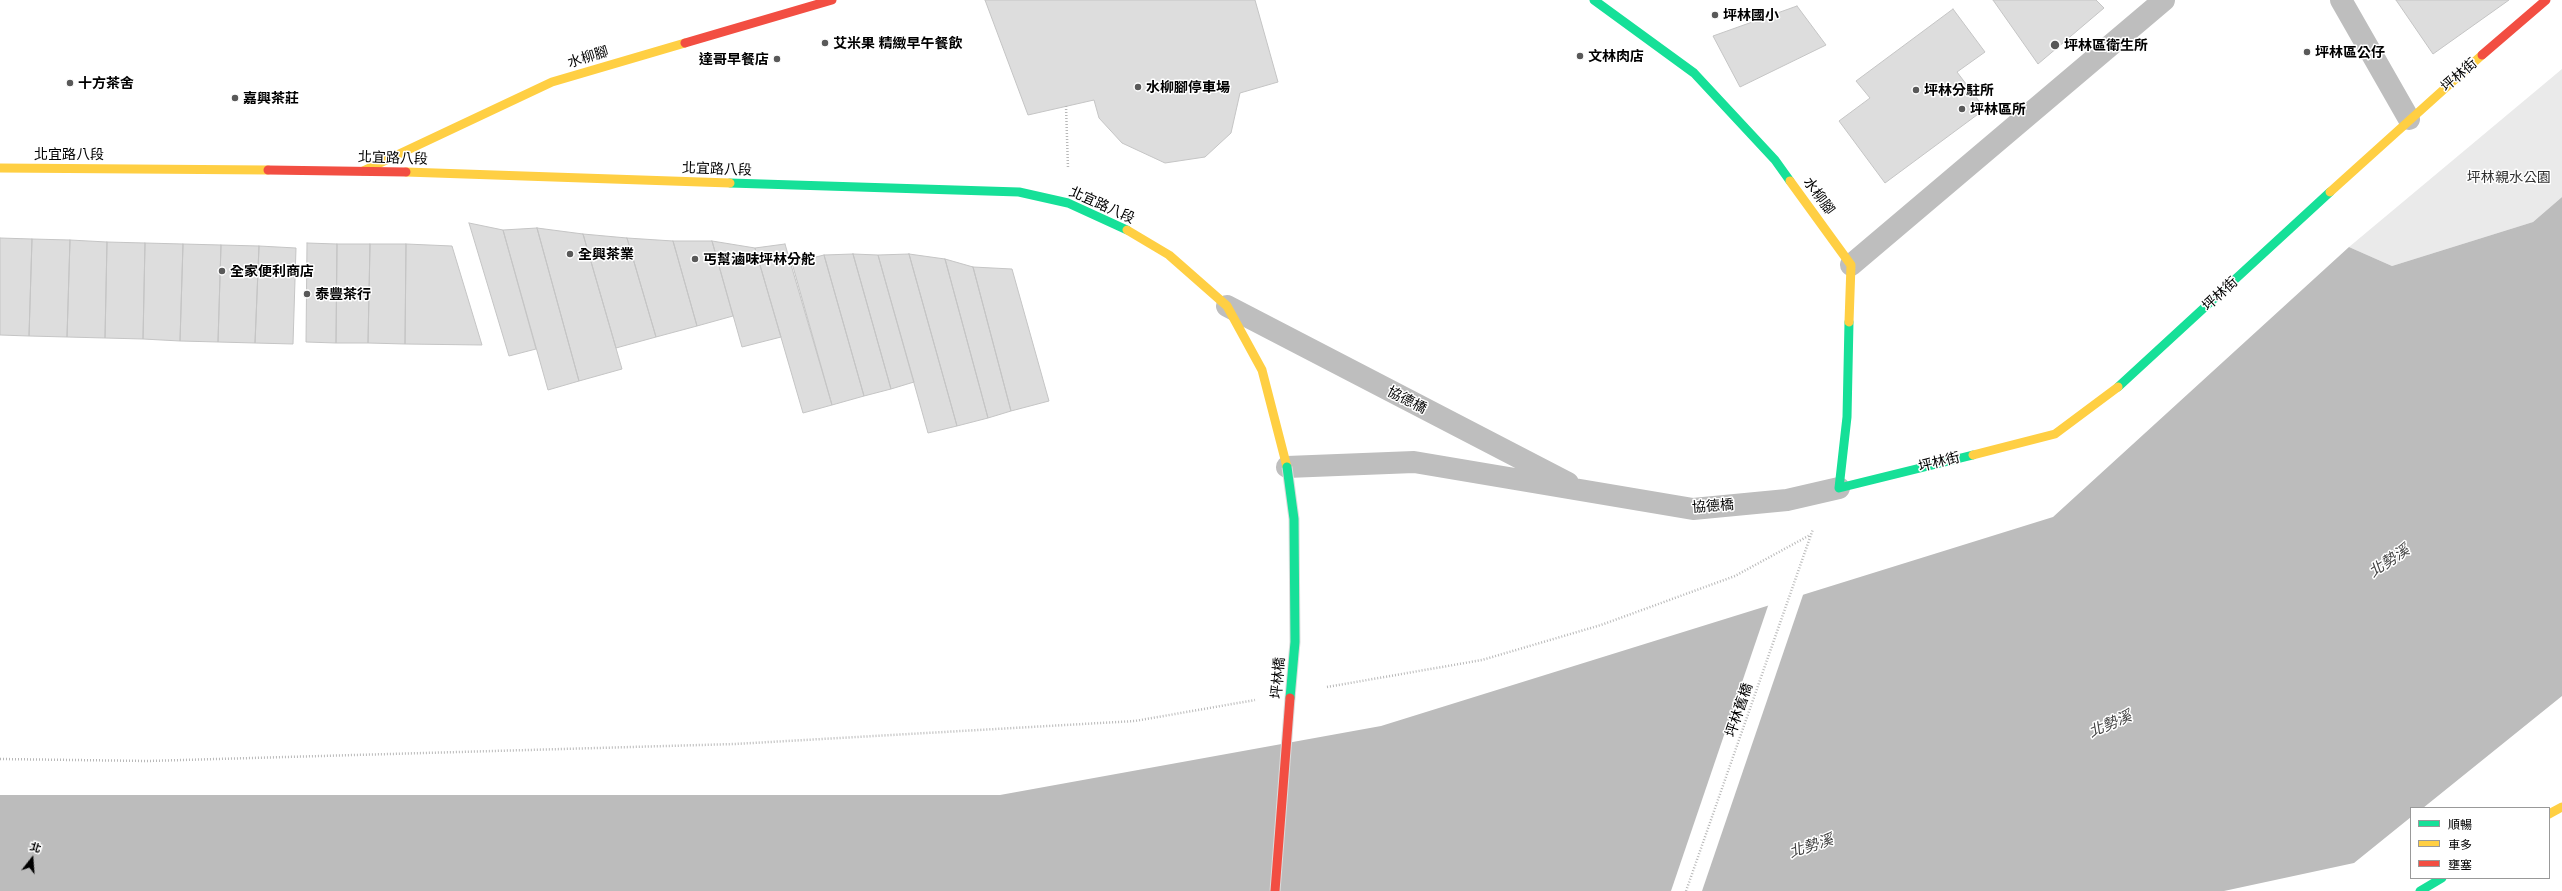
<!DOCTYPE html>
<meta charset="utf-8">
<style>
body{margin:0}
#map{position:relative;width:2562px;height:891px;overflow:hidden;background:#fff;font-family:Lato,"Noto Sans TC",sans-serif}
canvas{display:block}
.legend{position:absolute;left:2410px;top:807px;width:140px;height:72px;box-sizing:border-box;background:#fff;border:1px solid #999;margin:0;padding:5px 7px;list-style:none;font-size:12px;color:#000}
.legend li{display:flex;align-items:center;gap:8px;height:20px}
.legend b{width:20px;border:1px solid #999}
.north{position:absolute;left:12px;top:839px;width:40px;height:40px;-webkit-text-stroke:3px #fff;paint-order:stroke;rotate:17deg;font-size:11px;font-weight:700;line-height:16px;text-align:center;color:#000}
.north::after{content:'';display:block;margin:auto;width:14px;height:18px;background:#000;clip-path:polygon(50% 0,100% 100%,50% 72%,0 100%)}
</style>
<div id="map">
<canvas width="2562" height="891"></canvas>
<ul class="legend">
<li><b style="height:5px;background:#16e098"></b>順暢</li>
<li><b style="height:5px;background:#ffcf43"></b>車多</li>
<li><b style="height:5px;background:#f24e42"></b>壅塞</li>
</ul>
<div class="north">北</div>
</div>
<script>
const ctx = document.querySelector('canvas').getContext('2d');
ctx.lineJoin = 'round';
function fill(path, color) { ctx.fillStyle = color; ctx.fill(path, 'evenodd'); }
const toPath = rows => new Path2D(rows.map(r => 'M' + r).join(''));
function strokePath(path, color, width, dash) { ctx.strokeStyle = color; ctx.lineWidth = width; ctx.lineCap = dash ? 'butt' : 'round'; ctx.setLineDash(dash || []); ctx.stroke(path); }
function drawText(font, color, halo, rows, align = 'center') {
  ctx.font = font + ' Lato,"Noto Sans TC",sans-serif'; ctx.lineWidth = 3; ctx.setLineDash([]); ctx.textBaseline = 'middle'; ctx.strokeStyle = halo; ctx.fillStyle = color; for (const [text, x, y, turn = 0] of rows) {
    ctx.save(); ctx.translate(x, y); ctx.rotate((+turn || 0) * Math.PI / 180); ctx.textAlign = isNaN(turn) ? turn : align; if (halo) ctx.strokeText(text, 0, 0); ctx.fillText(text, 0, 0); ctx.restore();
  }
}
fill(toPath([
 [2562,69,2562,197,2533,222,2392,266,2349,247]
]), '#eaeaea');
fill(toPath([
 [2562,197,2562,696,2423,808,2411,808,2411,817,2354,863,2224,891,0,891,0,795,1000,795,1381,726,2053,517,2349,247,2392,266,2533,222]
]), '#bcbcbc');
fill(toPath([
 [1804,592,1702,891,1671,891,1769,603]
]), '#fff');
const building = toPath([
 [985,0,1255,0,1278,82,1240,93,1231,133,1205,157,1165,163,1122,143,1099,118,1094,100,1028,115,985,0],
 [1993,0,2096,0,2104,8,2038,64,1993,0],
 [2396,0,2509,0,2433,54,2396,0],
 [1797,6,1826,45,1740,87,1713,36,1797,6],
 [1953,9,1985,52,1957,72,1985,109,1885,183,1839,121,1870,98,1856,81,1953,9],
 [469,223,503,230,536,349,509,356,469,223],
 [537,228,579,381,548,390,503,230,537,228],
 [537,228,583,234,622,369,579,381,537,228],
 [583,234,627,238,656,337,616,348,583,234],
 [0,238,32,239,29,336,0,335,0,238],
 [627,238,673,241,697,326,656,337,627,238],
 [32,239,70,240,67,337,29,336,32,239],
 [70,240,107,242,105,338,67,337,70,240],
 [673,241,712,241,733,316,697,326,673,241],
 [712,241,755,248,781,337,742,347,712,241],
 [107,242,145,243,143,339,105,338,107,242],
 [145,243,183,244,180,341,143,339,145,243],
 [307,243,337,244,336,343,306,342,307,243],
 [183,244,221,245,218,342,180,341,183,244],
 [337,244,370,244,368,343,336,343,337,244],
 [370,244,406,244,405,344,368,343,370,244],
 [406,244,452,246,482,345,405,344,406,244],
 [785,244,832,405,803,413,755,248,785,244],
 [221,245,259,246,255,343,218,342,221,245],
 [259,246,296,248,293,344,255,343,259,246],
 [853,254,891,389,864,396,824,255,853,254],
 [853,254,878,255,914,382,891,389,853,254],
 [909,254,957,426,928,433,878,255,909,254],
 [909,254,945,259,988,418,957,426,909,254],
 [824,255,864,396,832,405,792,263,824,255],
 [945,259,973,267,1011,411,988,418,945,259],
 [973,267,1012,269,1049,401,1011,411,973,267]
]);
fill(building, '#ddd');
strokePath(building, '#c5c5c5', 1);
strokePath(toPath([
 [1066,106,1068,168],
 [1327,687,1482,660,1601,625,1735,576,1810,535],
 [0,759,148,761,735,744,1135,721,1255,700],
 [1686,891,1813,529]
]), '#b8b8b8', 2.5, [1, 2]);
strokePath(toPath([
 [2341,0,2409,119],
 [1851,265,2164,0],
 [1227,306,1568,483],
 [1287,467,1414,462,1693,509,1787,500,1839,488]
]), '#bebebe', 22);
strokePath(toPath([
 [1594,0,1694,73,1775,160,1790,181],
 [730,183,1019,192,1068,203,1127,230],
 [1849,322,1847,417,1839,488,1973,455],
 [2118,387,2330,192],
 [2420,891,2442,878]
]), '#16e098', 9);
strokePath(toPath([
 [0,168,268,170],
 [363,171,552,82,685,43],
 [406,172,730,183],
 [1790,181,1851,265,1849,322],
 [2330,192,2482,55],
 [1127,230,1169,255,1227,306,1262,370,1287,467],
 [1973,455,2055,434,2118,387],
 [2549,814,2562,807]
]), '#ffcf43', 9);
strokePath(toPath([
 [685,43,832,0],
 [2482,55,2546,0],
 [268,170,406,172]
]), '#f24e42', 9);
const fastBridge = toPath([
 [1287,467,1294,519,1295,642,1290,698]
]);
const jamBridge = toPath([
 [1275,891,1290,698]
]);
strokePath(fastBridge, '#dbdbdb', 11, []);
strokePath(jamBridge, '#dbdbdb', 11, []);
strokePath(fastBridge, '#16e098', 9);
strokePath(jamBridge, '#f24e42', 9);
for (const [x, y, r, color] of [
 [1715,15,4,"#595959"],
 [825,43,4,"#595959"],
 [2055,45,5,"#595959"],
 [2307,52,4,"#595959"],
 [1580,56,4,"#595959"],
 [777,59,4,"#595959"],
 [70,83,4,"#595959"],
 [1138,87,4,"#595959"],
 [1916,90,4,"#595959"],
 [235,98,4,"#595959"],
 [1962,109,4,"#595959"],
 [570,254,4,"#595959"],
 [695,259,4,"#595959"],
 [222,271,4,"#595959"],
 [307,294,4,"#595959"]
]) { const dot = new Path2D(); dot.arc(x, y, r, 0, 2 * Math.PI); ctx.fillStyle = color; ctx.fill(dot); strokePath(dot, '#fff', 1.5); }
drawText('bold 14px', '#000', '#fff', [
 ["坪林國小",1723,15],
 ["艾米果 精緻早午餐飲",833,43],
 ["坪林區衛生所",2064,45],
 ["坪林區公仔",2315,52],
 ["文林肉店",1588,56],
 ["達哥早餐店",769,59,"right"],
 ["十方茶舍",78,83],
 ["水柳腳停車場",1146,87],
 ["坪林分駐所",1924,90],
 ["嘉興茶莊",243,98],
 ["坪林區所",1970,109],
 ["全興茶業",578,254],
 ["丐幫滷味坪林分舵",703,259],
 ["全家便利商店",230,271],
 ["泰豐茶行",315,294]
], 'left');
drawText('14px', '#000', '#fff', [
 ["水柳腳",588,57,-17],
 ["坪林街",2459,75,-41],
 ["北宜路八段",69,154],
 ["北宜路八段",393,158,2],
 ["北宜路八段",717,169,2],
 ["水柳腳",1819,196,54],
 ["北宜路八段",1102,205,24],
 ["坪林街",2220,294,-43],
 ["協德橋",1407,400,27],
 ["坪林街",1939,462,-14],
 ["協德橋",1713,506,-4],
 ["坪林橋",1278,678,-85],
 ["坪林舊橋",1739,710,-71]
]);
drawText('14px', '#303030', '#fff', [
 ["坪林親水公園",2509,177]
]);
drawText('italic 15px', '#414141', '#fff', [
 ["北勢溪",2389,561,-34],
 ["北勢溪",2110,724,-23],
 ["北勢溪",1811,846,-18]
]);
</script>
